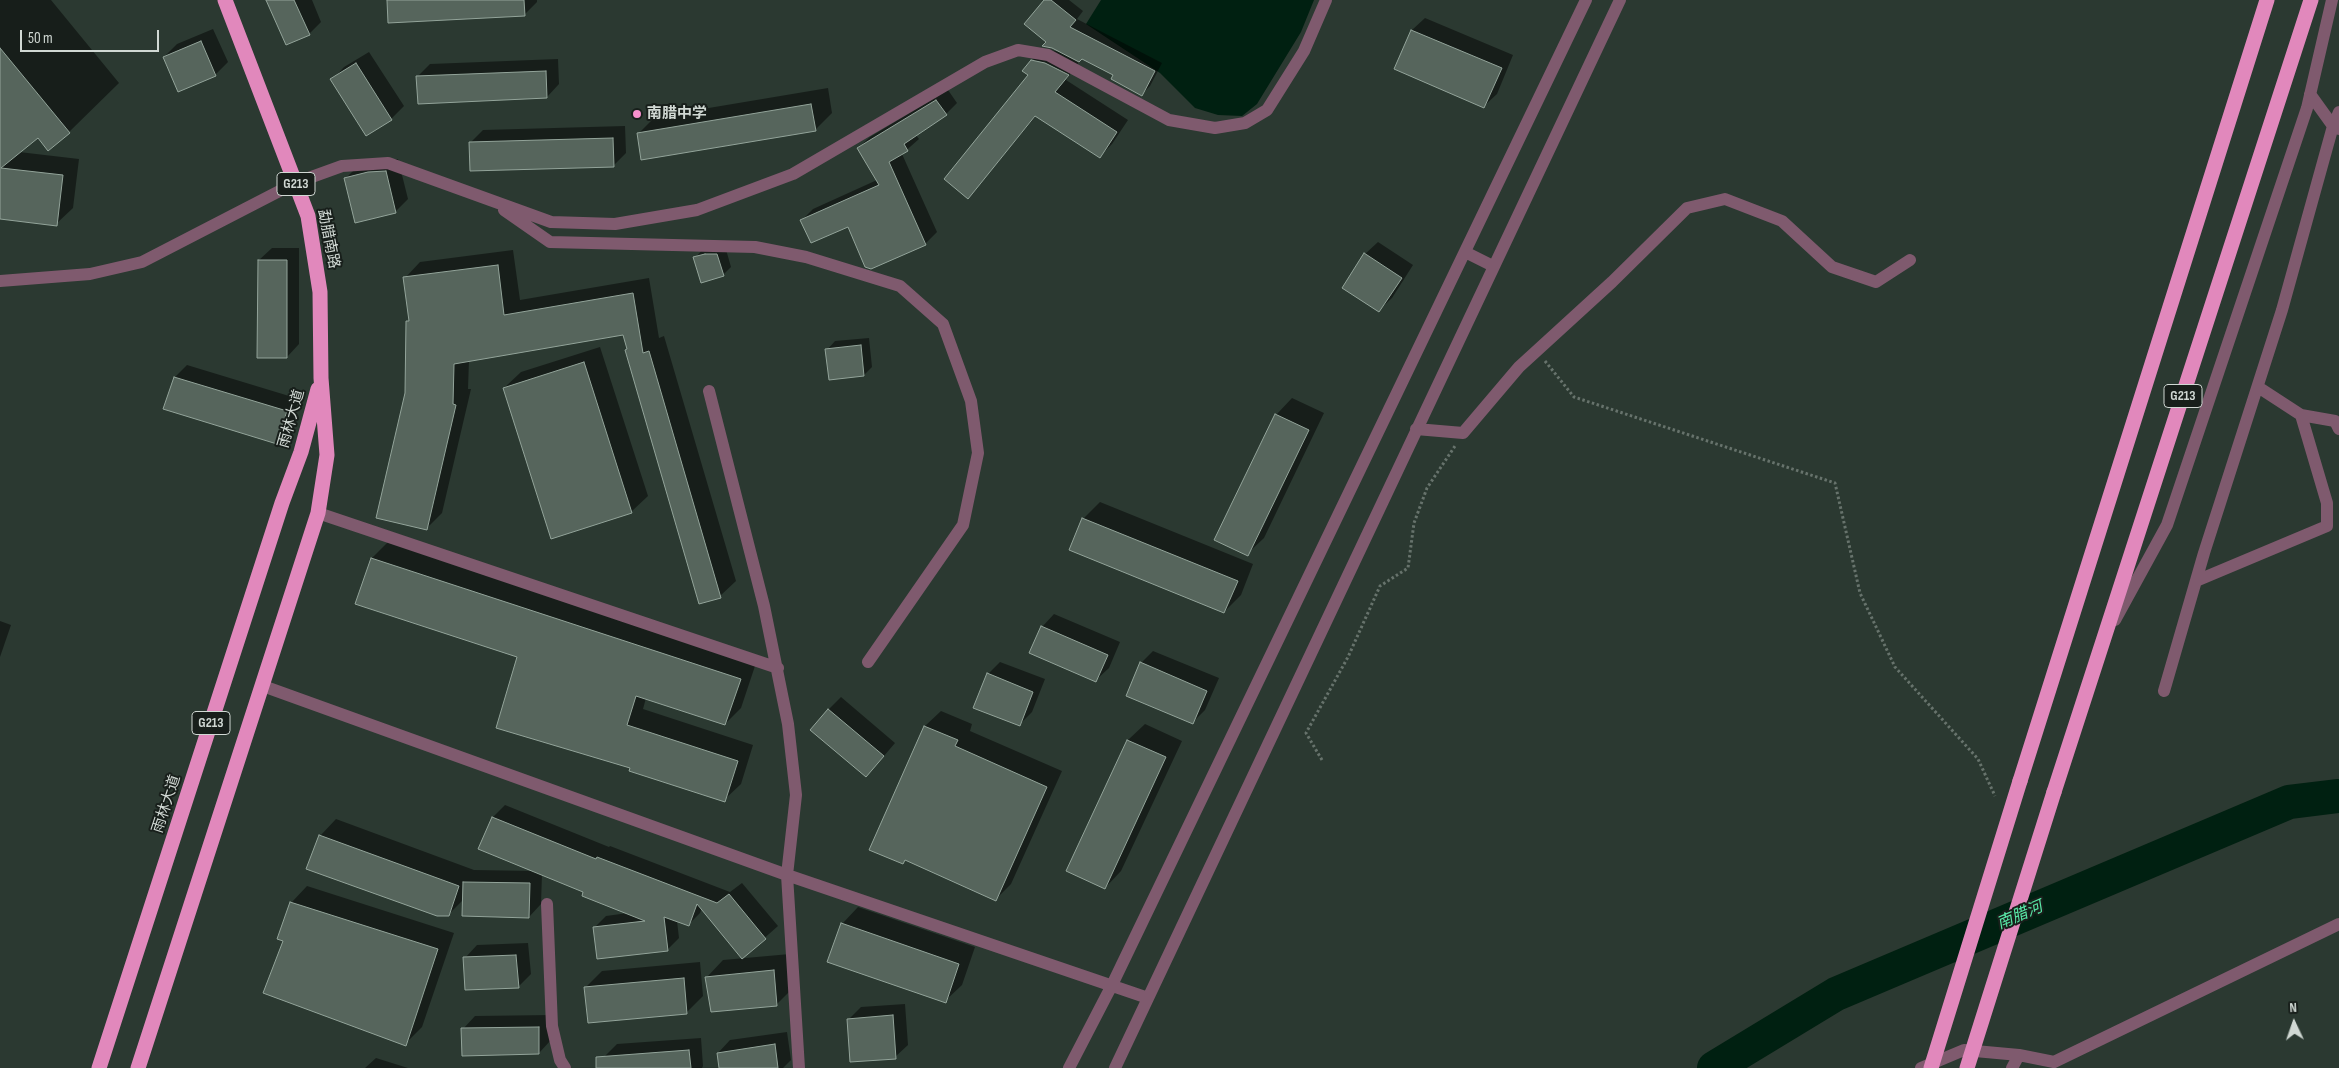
<!DOCTYPE html>
<meta charset="utf-8">
<style>
body{margin:0}
#map{position:relative;width:2339px;height:1068px;overflow:hidden;background:#2b3931;font-family:"Sofia Sans Condensed",sans-serif}
canvas{display:block}
.north{position:absolute;left:2269px;top:998px;width:50px;height:50px;-webkit-text-stroke:4px #181f1b;paint-order:stroke;rotate:357deg;font-size:14px;font-weight:700;line-height:20px;text-align:center;color:#d0d8d3}
.north::after{content:'';display:block;margin:auto;width:18px;height:22px;background:#d0d8d3;clip-path:polygon(50% 0,100% 100%,50% 72%,0 100%)}
.scale{position:absolute;left:20px;top:30px;width:139px;height:22px;box-sizing:border-box;border:2px solid #d0d8d3;border-top:0;padding-left:6px;font-size:15px;line-height:18px;white-space:nowrap;color:#d0d8d3;-webkit-text-stroke:4px #181f1b;paint-order:stroke}
</style>
<div id="map">
<canvas width="2339" height="1068"></canvas>
<div class="north">N</div>
<div class="scale">50 m</div>
</div>
<script>
const ctx = document.querySelector('canvas').getContext('2d');
ctx.lineJoin = 'round';
function fill(path, color) { ctx.fillStyle = color; ctx.fill(path, 'evenodd'); }
const toPath = rows => new Path2D(rows.map(r => 'M' + r).join(''));
function strokePath(path, color, width, dash) { ctx.strokeStyle = color; ctx.lineWidth = width; ctx.lineCap = dash ? 'butt' : 'round'; ctx.setLineDash(dash || []); ctx.stroke(path); }
function drawText(font, color, halo, rows, align = 'center') {
  ctx.font = font + ' "Sofia Sans Condensed","Noto Sans SC",sans-serif'; ctx.lineWidth = 4; ctx.setLineDash([]); ctx.textBaseline = 'middle'; ctx.strokeStyle = halo; ctx.fillStyle = color; for (const [text, x, y, turn = 0] of rows) {
    ctx.save(); ctx.translate(x, y); ctx.rotate((+turn || 0) * Math.PI / 180); ctx.textAlign = isNaN(turn) ? turn : align; if (halo) ctx.strokeText(text, 0, 0); ctx.fillText(text, 0, 0); ctx.restore();
  }
}
fill(toPath([
 [1101,0,1314,0,1301,32,1257,104,1242,116,1218,115,1195,108,1160,73,1086,24]
]), '#002011');
fill(toPath([
 [0,0,51,0,119,83,69,132,38,136,19,152,79,159,73,208,56,224,0,218],
 [267,0,312,0,321,22,309,34],
 [389,0,537,0,537,2,524,15],
 [1045,0,1069,0,1083,11,1077,19,1162,63,1150,86,1142,94,1115,74,1082,58,1066,80,1128,120,1112,144,1100,156,1036,116,968,197,1030,75,1032,61,1044,49,1061,52,1047,42],
 [1425,18,1513,55,1497,94,1484,106,1396,69,1412,30],
 [213,29,228,62,215,75,164,57,177,44],
 [369,52,404,106,391,119,366,135,332,80,344,67],
 [558,59,559,84,547,97,417,77,430,64],
 [828,88,832,113,815,130,638,134,655,117],
 [948,90,957,103,946,114,916,135,919,139,902,154,937,232,925,244,848,225,802,220,813,209,877,180,858,148,870,137],
 [625,126,626,153,614,165,470,143,483,130],
 [398,159,408,199,395,212,345,179,358,166,382,160],
 [1378,242,1413,265,1392,298,1379,310,1365,254],
 [725,246,731,267,723,275,695,258,703,249],
 [272,248,299,248,299,344,287,357,259,260],
 [513,250,520,300,649,278,659,338,664,336,736,581,720,596,626,350,628,348,624,333,469,360,468,389,471,389,442,513,426,529,406,393,408,322,410,319,405,278,420,262],
 [869,338,872,367,864,375,830,379,827,350,835,341],
 [600,347,648,496,631,512,504,388,521,372],
 [187,365,299,399,289,430,277,442,165,408,175,377],
 [1292,398,1324,413,1264,538,1247,554,1276,415],
 [1100,502,1253,564,1241,595,1224,612,1083,519],
 [388,542,756,663,741,708,725,724,646,698,643,709,753,745,741,784,724,800,632,767,519,656,372,558],
 [1054,614,1120,642,1109,668,1096,680,1042,627],
 [0,621,11,625,0,657],
 [1153,651,1219,678,1205,710,1193,722,1141,663],
 [1000,662,1045,679,1032,712,1019,725,988,674],
 [841,697,895,743,878,763,828,710],
 [941,711,972,724,970,731,1062,771,1011,884,996,899,906,859,903,863,871,849,925,726],
 [1145,724,1182,741,1121,871,1105,888,1067,871,1128,740],
 [505,805,609,847,610,846,730,892,742,883,778,926,743,957,702,908,700,913,688,925,677,921,679,938,667,950,594,928,606,916,628,913,585,891,542,874,541,904,529,917,464,899,448,915,320,836,336,819,474,870,535,871,480,848,493,817],
 [307,886,454,933,422,1027,405,1044,285,940,291,903],
 [858,907,975,947,962,985,945,1001,842,924],
 [528,943,531,974,518,987,465,958,477,945],
 [790,954,793,988,776,1005,707,977,723,960],
 [700,962,703,996,686,1013,585,988,602,971],
 [905,1004,908,1045,895,1057,849,1019,861,1007],
 [551,1015,551,1040,539,1053,463,1029,475,1016],
 [787,1032,791,1060,783,1068,720,1068,718,1053,730,1040],
 [701,1038,703,1066,702,1068,606,1068,605,1056,617,1044],
 [376,1058,408,1068,365,1068]
]), '#0007');
strokePath(toPath([
 [1714,1068,1836,994,2289,802,2339,796]
]), '#002011', 34);
const building = toPath([
 [266,0,294,0,310,35,286,45,266,0],
 [387,0,524,0,525,16,388,23,387,0],
 [1044,0,1051,0,1076,20,1070,27,1155,71,1142,96,1111,79,1113,75,1082,59,1079,62,1052,48,1042,46,1046,42,1024,24,1044,0],
 [1411,30,1502,68,1484,108,1394,69,1411,30],
 [201,41,216,76,178,92,163,57,201,41],
 [0,48,70,133,48,151,38,138,1,168,63,175,57,226,0,219,0,48],
 [1031,60,1045,63,1069,75,1055,92,1117,132,1100,158,1035,116,968,199,944,179,1028,75,1022,71,1031,60],
 [356,63,392,120,366,136,330,79,356,63],
 [546,71,547,98,418,104,416,76,546,71],
 [936,100,947,115,904,144,908,151,889,162,926,245,871,269,865,267,848,227,811,243,800,220,879,185,857,148,936,100],
 [811,104,816,131,641,160,637,133,811,104],
 [613,138,614,167,470,171,469,142,613,138],
 [386,171,396,213,355,223,344,178,368,172,386,171],
 [1364,253,1402,278,1379,312,1342,288,1364,253],
 [705,254,717,254,724,276,701,283,693,257,705,254],
 [258,260,287,260,287,358,257,358,258,260],
 [498,265,504,315,633,293,643,353,649,351,721,598,699,604,625,350,627,349,623,335,454,364,453,404,456,405,427,530,376,518,405,393,406,321,409,321,403,277,498,265],
 [861,345,864,376,829,380,825,349,861,345],
 [584,362,632,513,551,539,503,388,584,362],
 [174,377,287,411,277,444,163,409,174,377],
 [1275,414,1309,430,1248,556,1214,540,1275,414],
 [1082,518,1238,581,1224,613,1069,550,1082,518],
 [371,558,741,679,725,725,636,696,627,725,738,761,725,802,629,771,630,768,496,728,517,657,355,604,371,558],
 [1041,626,1108,655,1096,682,1029,653,1041,626],
 [1140,662,1207,691,1193,724,1126,696,1140,662],
 [987,673,1033,692,1020,726,973,708,987,673],
 [828,709,884,756,866,777,810,730,828,709],
 [924,726,958,740,955,746,1047,787,996,901,905,860,903,864,869,850,924,726],
 [1127,740,1166,757,1105,889,1066,871,1127,740],
 [492,817,596,859,597,857,717,903,729,894,766,939,742,959,697,904,689,926,664,917,668,951,597,959,593,927,645,921,582,896,583,892,478,849,492,817],
 [319,835,459,886,449,916,437,916,306,869,319,835],
 [463,882,530,883,529,918,462,916,463,882],
 [290,902,438,949,406,1046,263,993,283,941,277,939,290,902],
 [841,923,959,964,946,1003,827,962,841,923],
 [516,955,519,988,465,990,463,957,516,955],
 [774,970,777,1006,711,1012,705,977,774,970],
 [684,978,687,1014,588,1023,584,987,684,978],
 [893,1015,896,1059,850,1062,847,1019,893,1015],
 [539,1027,539,1054,462,1056,461,1028,539,1027],
 [775,1044,778,1068,719,1068,717,1053,775,1044],
 [689,1050,691,1068,596,1068,596,1057,689,1050]
]);
fill(building, '#56655c');
strokePath(building, '#93a49a', 1);
strokePath(toPath([
 [1545,361,1574,397,1835,483,1860,593,1895,667,1978,759,1995,796],
 [1322,760,1306,733,1348,657,1380,586,1408,568,1414,523,1427,488,1455,446]
]), '#67736c', 3, [2.5, 2.5]);
strokePath(toPath([
 [2310,94,2333,126,2339,112],
 [504,210,550,242,755,247,806,257,900,286,943,324,971,401,978,453,963,525,868,662],
 [1465,252,1493,266],
 [0,281,90,274,142,262,295,183,342,166,388,163,551,222,615,224,697,210,793,174,985,62,1018,50,1048,55,1169,120,1215,128,1245,123,1267,110,1304,51,1326,0],
 [709,391,764,606,788,724,796,795,787,875,799,1068],
 [2301,415,2335,421,2339,429],
 [1416,429,1463,433,1519,367,1612,282,1687,208,1725,199,1782,221,1832,267,1876,282,1910,260],
 [318,513,778,668],
 [2196,581,2327,526,2327,503,2301,415,2258,387],
 [2115,620,2167,525,2307,108,2332,0],
 [263,686,787,875,1148,998],
 [2164,691,2204,553,2282,310,2333,126,2339,129],
 [547,904,552,1026,560,1060,565,1068],
 [1069,1068,1112,985,1586,0],
 [1115,1068,1620,0],
 [1921,1068,1964,1050,2019,1055,2054,1062,2339,924],
 [2012,1068,2019,1055]
]), '#7f5a6e', 12);
strokePath(toPath([
 [2020,781,2267,0],
 [2054,792,2311,0],
 [99,1068,282,503,301,452,318,389],
 [138,1068,318,513,327,455,321,378,320,292,308,216,225,0]
]), '#e188bc', 15);
strokePath(toPath([
 [1931,1068,2020,781],
 [1967,1068,2054,792]
]), '#e188bc', 15);
for (const [x, y, r, color] of [
 [637,114,5,"#f790cd"]
]) { const dot = new Path2D(); dot.arc(x, y, r, 0, 2 * Math.PI); ctx.fillStyle = color; ctx.fill(dot); strokePath(dot, '#181f1b', 2); }
for (const [x, y, w] of [
 [296,184,38],
 [2183,396,38],
 [211,723,38]
]) { const box = new Path2D(); box.roundRect(x - w / 2, y - 11.5, w, 23, 4); ctx.fillStyle = '#181f1b'; ctx.fill(box); strokePath(box, '#d0d8d3', 1); }
drawText('bold 14px', '#d0d8d3', null, [
 ["G213",296,184],
 ["G213",2183,396],
 ["G213",211,723]
]);
drawText('bold 15px', '#d0d8d3', '#181f1b', [
 ["南腊中学",647,114]
], 'left');
drawText('15px', '#d0d8d3', '#181f1b', [
 ["勐腊南路",328,239,79],
 ["雨林大道",292,419,-74],
 ["雨林大道",167,804,-72]
]);
drawText('italic 16px', '#58e8a7', '#181f1b', [
 ["南腊河",2020,916,-23]
]);
</script>
